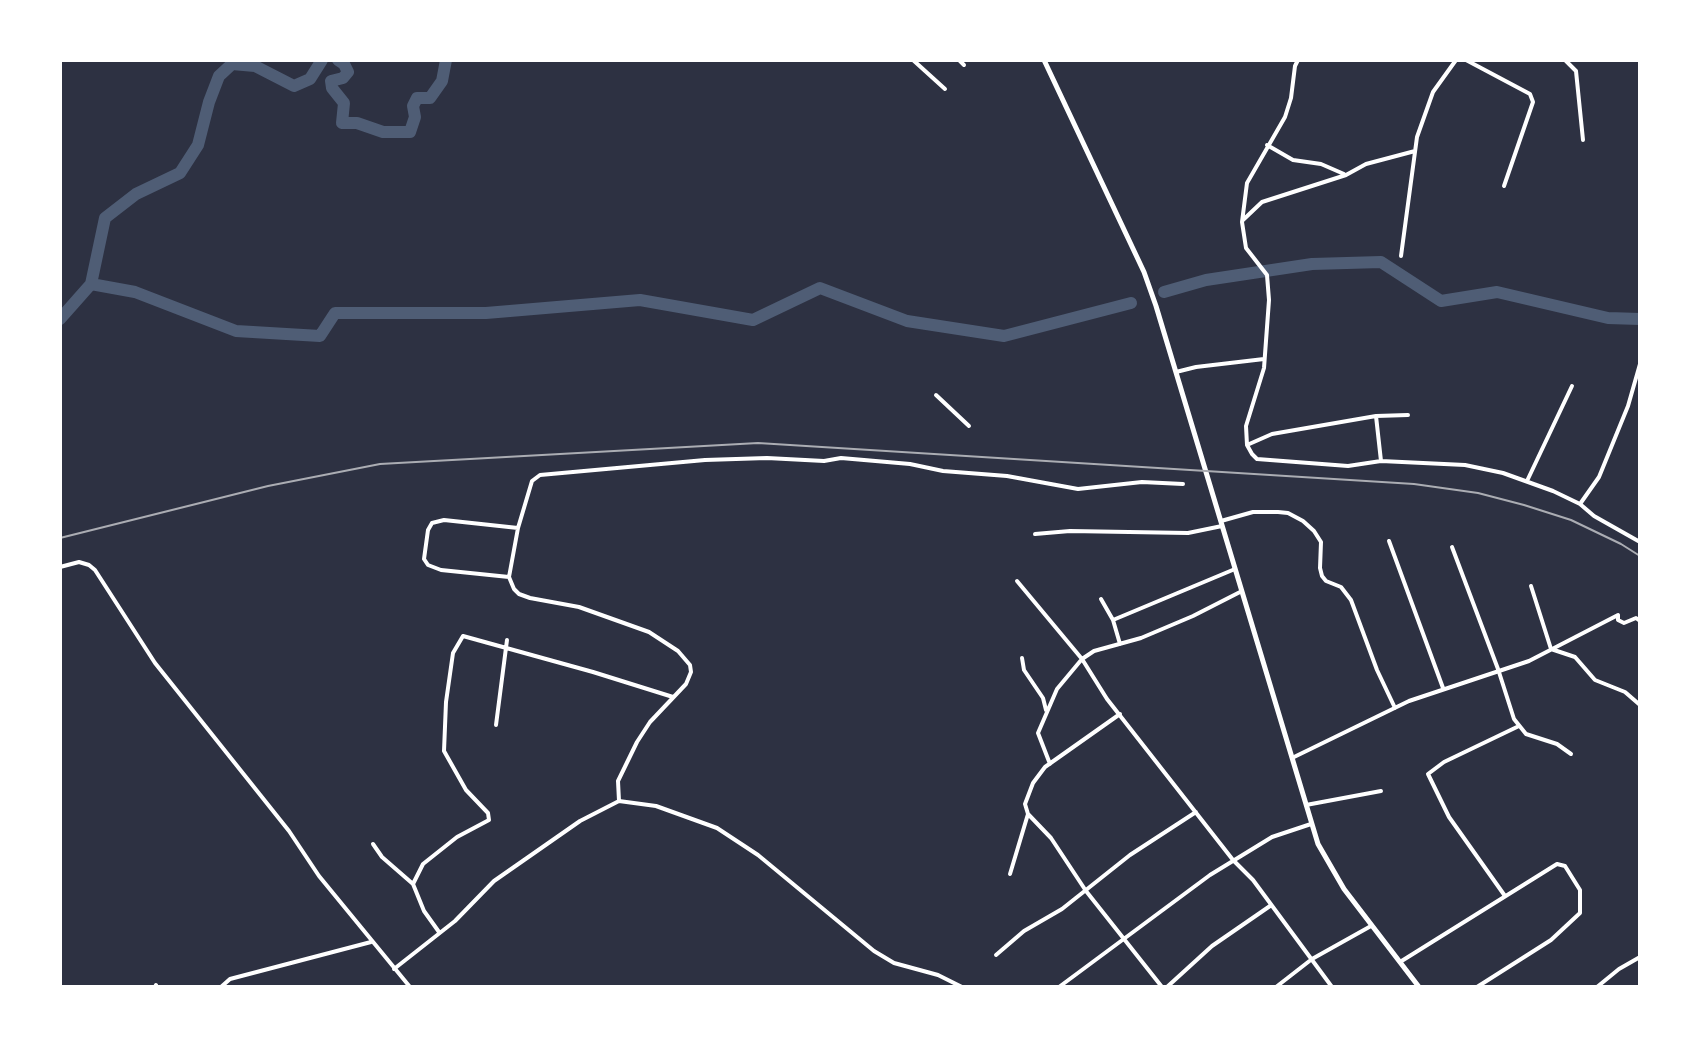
<!DOCTYPE html>
<style>
body{margin:0}
#map{position:relative;width:1700px;height:1047px;overflow:hidden;background:#2d3142;font-family:Helvetica,sans-serif}
canvas{display:block}
.frame{position:absolute;inset:0;border:62px solid #fff;pointer-events:none}
</style>
<div id="map">
<canvas width="1700" height="1047"></canvas>
<div class="frame"></div>
</div>
<script>
const ctx = document.querySelector('canvas').getContext('2d');
ctx.lineJoin = 'round';
const toPath = rows => new Path2D(rows.map(r => 'M' + r).join(''));
function strokePath(path, color, width, dash) { ctx.strokeStyle = color; ctx.lineWidth = width; ctx.lineCap = dash ? 'butt' : 'round'; ctx.setLineDash(dash || []); ctx.stroke(path); }
strokePath(toPath([
 [338,60,344,64,348,72,343,78,331,81,332,88,344,103,342,123,357,123,383,132,410,132,415,117,413,106,417,98,430,98,442,81,446,60],
 [91,284,135,292,236,331,320,336,335,313,486,313,640,300,753,320,820,288,907,321,1004,336,1131,303],
 [1164,292,1206,280,1312,264,1381,262,1441,301,1497,292,1608,318,1640,319],
 [60,319,91,284,105,218,136,194,180,173,198,145,209,102,219,76,232,64,255,66,294,86,310,79,322,60]
]), '#4f5d75', 12);
strokePath(toPath([
 [177,60,178,60],
 [913,60,945,89],
 [959,60,964,65],
 [1298,60,1295,66,1291,98,1285,117,1247,183,1242,222,1246,248,1267,275,1269,300,1264,368,1246,426,1247,445,1252,454,1257,459,1348,466,1381,461,1465,465,1503,473,1553,491,1580,504,1594,516,1640,542],
 [1466,60,1530,94,1533,102,1504,186],
 [1565,60,1576,71,1583,140],
 [1267,145,1293,160,1321,164,1344,174],
 [1243,220,1262,202,1346,175,1366,164,1415,151],
 [1401,256,1417,137,1433,92,1456,60],
 [1176,372,1196,367,1264,359],
 [936,395,969,426],
 [1376,416,1381,461],
 [1247,445,1272,434,1376,416,1408,415],
 [1527,481,1572,386],
 [1580,504,1599,477,1628,406,1640,364],
 [1221,521,1253,512,1278,512,1288,513,1303,521,1314,531,1321,542,1320,568,1322,576,1326,581,1341,587,1351,600,1377,670,1395,708],
 [1035,534,1070,531,1188,533,1222,526],
 [1389,541,1443,688],
 [1452,547,1498,669,1514,719,1526,734,1557,744,1571,754],
 [60,567,79,562,89,565,95,570,155,663,289,831,319,876,410,987],
 [509,577,441,570,428,565,424,559,428,530,432,523,444,520,518,528],
 [1017,581,1082,659,1107,699,1233,860,1253,880,1332,987],
 [1531,586,1551,649,1575,657,1595,680,1625,692,1640,705],
 [1101,599,1113,620,1120,644],
 [1113,620,1235,569],
 [1022,658,1024,670,1043,698,1046,710],
 [1120,714,1045,767,1033,783,1025,804,1028,814,1051,838,1086,891,1162,987],
 [496,725,507,640],
 [1292,758,1409,701,1529,661,1618,615,1618,620,1624,623,1636,618,1640,621],
 [1050,764,1038,733,1057,689,1082,659,1094,651,1141,638,1193,616,1242,591],
 [619,801,618,781,637,742,650,722,686,684,691,672,690,665,678,651,649,632,579,607,530,598,519,594,514,589,509,577,518,528,532,481,540,475,705,460,767,458,824,461,841,458,910,464,943,471,1007,476,1078,489,1142,482,1183,484],
 [1306,805,1381,791],
 [373,844,382,857,413,884,424,911,439,932],
 [1010,874,1028,814],
 [413,884,423,864,457,837,489,820,488,813,466,790,444,751,446,702,453,653,463,636,593,672,673,697],
 [1505,896,1449,817,1428,774,1444,762,1519,726],
 [996,955,1024,931,1062,909,1130,855,1196,812],
 [1400,962,1557,864,1565,866,1580,890,1580,913,1551,940,1477,987],
 [394,969,455,921,494,881,580,821,619,801,656,806,717,828,758,855,874,951,894,963,938,975,962,987],
 [155,987,156,985],
 [221,987,230,979,371,942],
 [1059,987,1210,875,1272,837,1311,824],
 [1167,987,1212,946,1270,906],
 [1276,987,1312,959,1371,926],
 [1597,987,1619,969,1640,957]
]), '#fff', 4);
strokePath(toPath([
 [1044,60,1144,272,1156,306,1318,844,1344,889,1419,987]
]), '#fff', 5);
strokePath(toPath([
 [60,538,268,486,380,464,758,443,1414,484,1478,493,1524,505,1571,520,1621,544,1640,556]
]), '#abadb3', 2);
</script>
